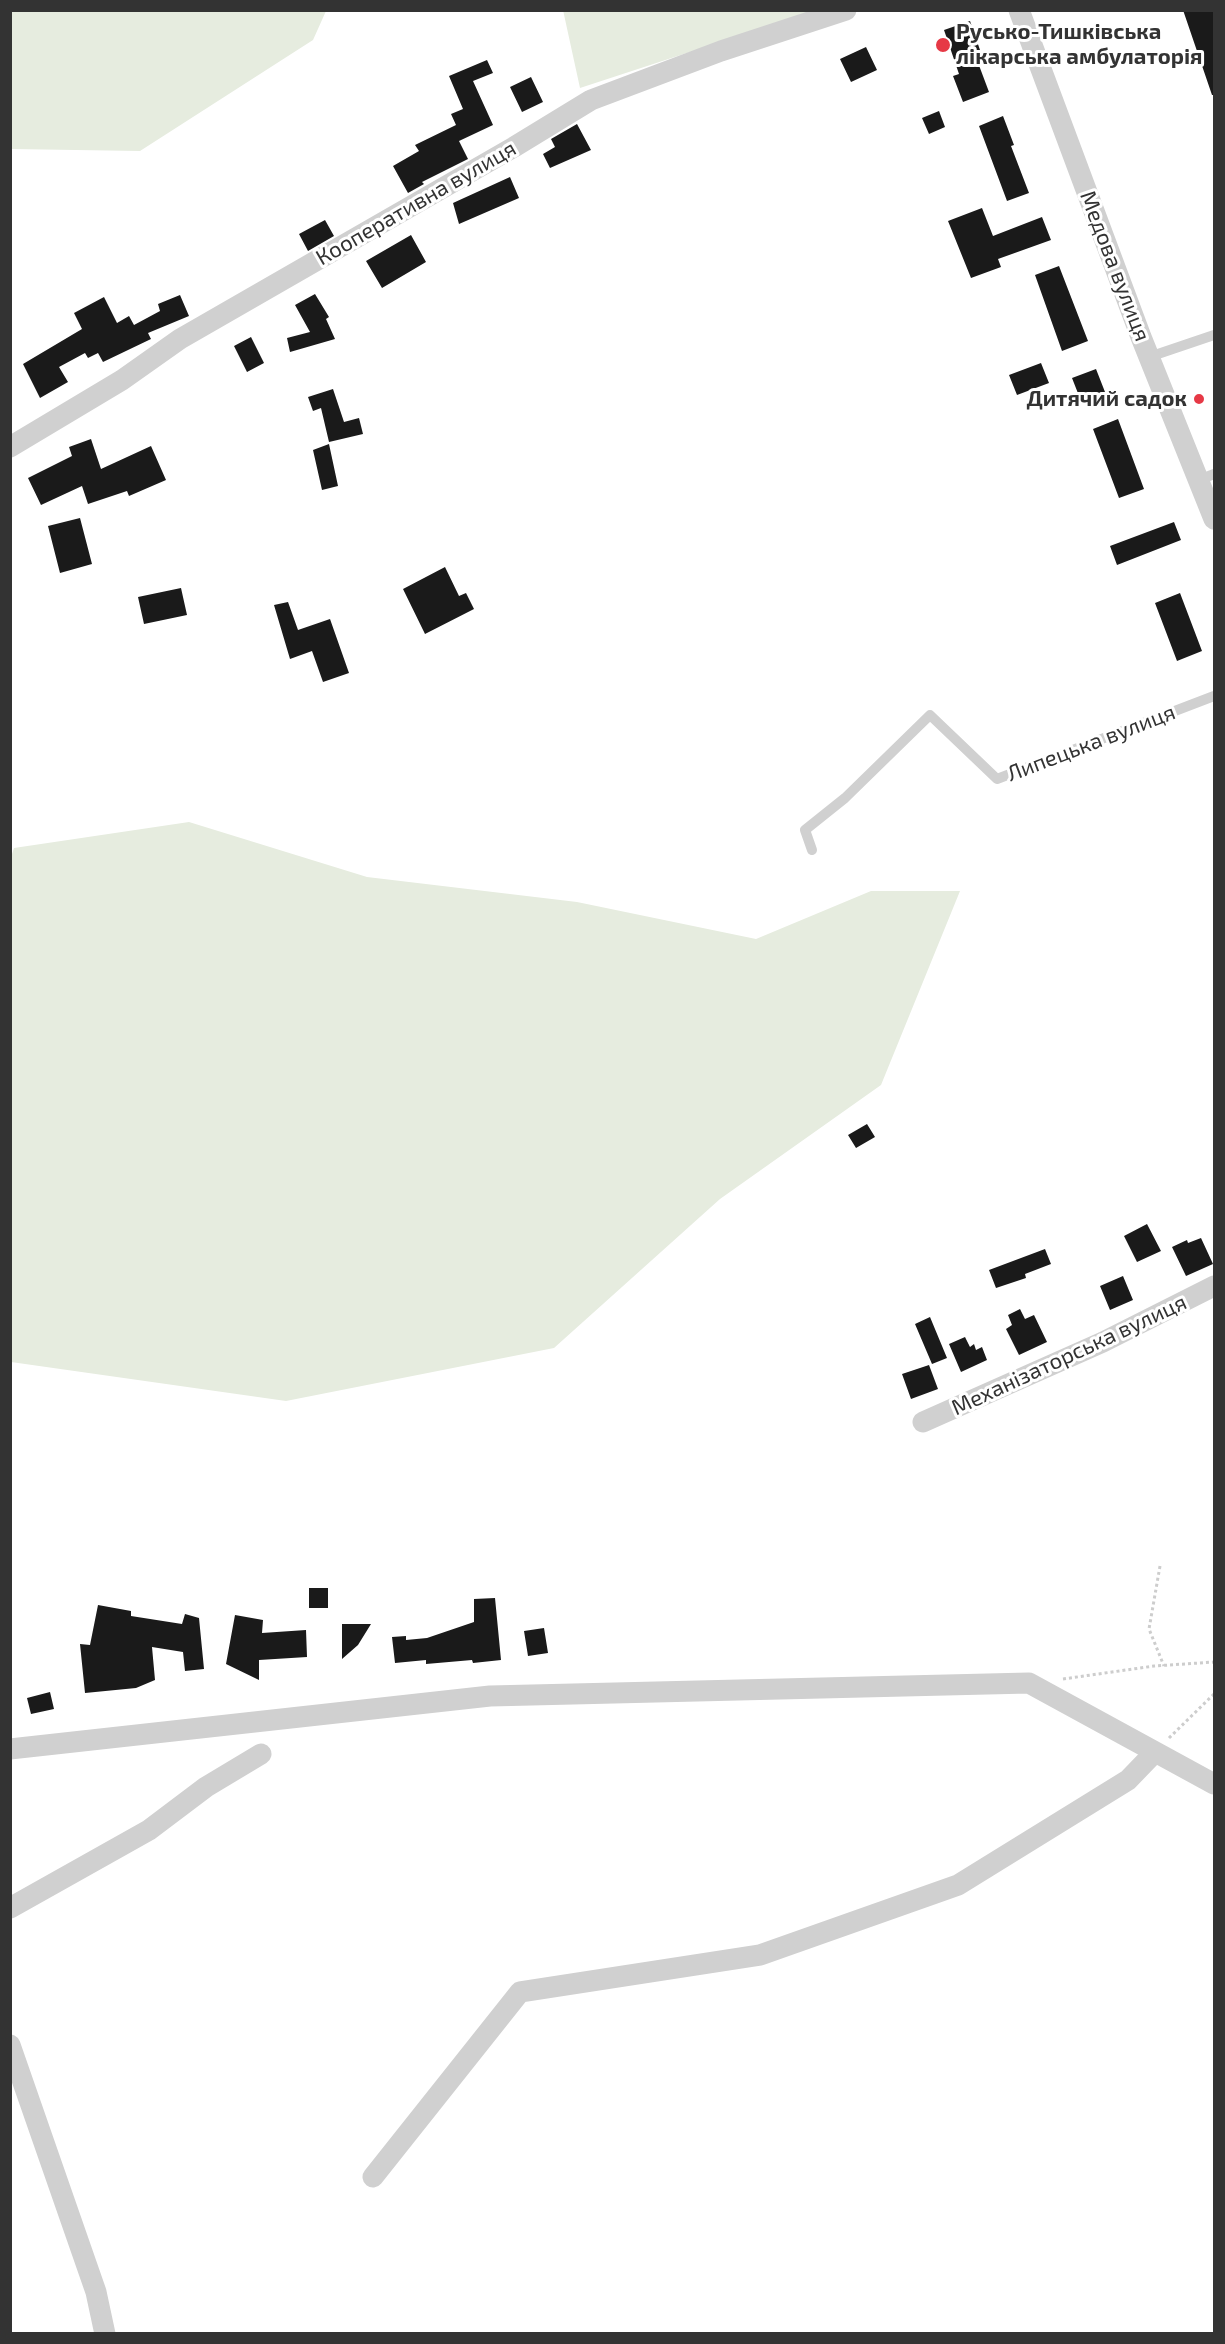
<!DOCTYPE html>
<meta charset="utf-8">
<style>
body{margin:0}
#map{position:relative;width:1225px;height:2344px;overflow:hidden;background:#fff;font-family:"Exo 2",sans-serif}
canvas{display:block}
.frame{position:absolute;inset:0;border:12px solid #333;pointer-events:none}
</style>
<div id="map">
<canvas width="1225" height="2344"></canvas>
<div class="frame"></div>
</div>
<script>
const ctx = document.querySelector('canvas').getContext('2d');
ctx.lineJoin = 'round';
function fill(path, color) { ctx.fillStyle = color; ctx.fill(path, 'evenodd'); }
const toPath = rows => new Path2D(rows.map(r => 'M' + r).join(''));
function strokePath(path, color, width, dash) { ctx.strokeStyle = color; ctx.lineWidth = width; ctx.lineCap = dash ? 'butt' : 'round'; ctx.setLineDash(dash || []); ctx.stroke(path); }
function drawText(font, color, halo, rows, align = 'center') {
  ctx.font = font + ' "Exo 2",sans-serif'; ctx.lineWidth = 6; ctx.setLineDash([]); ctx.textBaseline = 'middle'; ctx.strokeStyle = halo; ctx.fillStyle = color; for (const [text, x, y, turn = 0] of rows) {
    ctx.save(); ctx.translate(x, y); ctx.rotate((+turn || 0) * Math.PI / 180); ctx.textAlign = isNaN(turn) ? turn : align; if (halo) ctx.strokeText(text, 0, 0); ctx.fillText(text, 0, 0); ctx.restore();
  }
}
fill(toPath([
 [11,10,326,10,326,11,313,40,140,151,11,149],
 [563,10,815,11,580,88],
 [189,822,367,877,577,902,756,939,871,891,960,891,881,1085,720,1199,554,1348,286,1401,11,1362,11,857,14,848]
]), '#e6ecdf');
fill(toPath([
 [1183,10,1215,10,1215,95,1212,95],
 [970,21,980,50,974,52,989,92,963,102,953,76,959,74,944,30],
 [866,47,877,70,851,82,840,59],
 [487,60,493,73,473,81,493,125,459,141,468,159,422,182,424,184,408,193,393,166,419,151,415,145,456,125,451,114,463,109,449,76],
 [531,77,543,102,522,112,510,87],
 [939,111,945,127,929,134,922,118],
 [1003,116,1014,145,1011,146,1029,193,1007,201,979,126],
 [577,124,591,150,550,168,543,154,555,147,551,139],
 [510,177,519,198,459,224,453,203],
 [982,208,993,236,1042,217,1051,240,998,259,1001,267,971,278,948,221],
 [325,220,334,236,308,251,299,234],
 [411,235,426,262,382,288,366,261],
 [1059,266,1088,341,1062,351,1035,275],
 [315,294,329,317,326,319,335,339,290,352,287,338,310,332,295,305],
 [180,295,189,316,148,333,151,339,103,362,98,353,88,358,85,353,59,367,68,382,40,398,23,364,82,329,74,313,104,297,117,323,129,316,134,325,160,311,158,304],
 [251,337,264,363,247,372,234,346],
 [1041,363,1049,383,1017,395,1009,375],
 [1096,369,1105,392,1081,401,1072,378],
 [333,389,344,422,359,418,363,434,329,442,321,408,313,411,308,397],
 [1118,419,1144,489,1119,498,1093,429],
 [91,439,101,469,151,446,166,480,129,496,127,491,88,504,82,486,41,505,28,478,72,456,69,447],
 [329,444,338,486,322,490,313,450],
 [80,518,92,564,60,573,48,526],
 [1174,522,1181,540,1117,565,1110,546],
 [445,567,459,596,466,593,474,609,425,634,403,589],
 [181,588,187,615,144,624,138,597],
 [1180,593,1202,651,1177,661,1155,603],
 [288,602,298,630,330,619,349,673,323,682,312,651,290,659,274,605],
 [867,1124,875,1137,856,1148,848,1135],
 [1147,1224,1161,1251,1137,1262,1124,1236],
 [1201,1238,1213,1264,1186,1276,1172,1247,1187,1240,1188,1243],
 [1045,1249,1051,1264,1025,1274,1026,1278,996,1288,989,1270],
 [1123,1276,1133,1300,1110,1310,1100,1286],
 [1020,1309,1025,1319,1034,1315,1047,1342,1019,1355,1006,1329,1012,1325,1008,1315],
 [930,1317,947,1358,932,1364,915,1324],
 [965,1337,970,1347,974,1344,976,1350,982,1347,987,1360,961,1372,949,1344],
 [929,1365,938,1389,911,1399,902,1374],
 [309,1588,328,1588,328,1608,309,1608],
 [495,1598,501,1660,473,1663,472,1660,426,1664,426,1660,395,1663,392,1637,406,1636,406,1640,427,1638,474,1622,474,1599],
 [98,1605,131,1611,131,1616,182,1624,185,1614,199,1618,204,1669,185,1671,183,1652,152,1647,155,1680,136,1688,85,1693,80,1644,90,1645],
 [235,1615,263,1620,262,1633,306,1630,307,1657,259,1660,259,1680,226,1664],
 [342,1624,371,1624,358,1645,342,1659],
 [544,1628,548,1653,528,1656,524,1631],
 [50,1692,54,1709,31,1714,27,1698]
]), '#1a1a1a');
strokePath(toPath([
 [1160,1566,1149,1629,1164,1666],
 [1063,1679,1154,1666,1214,1662],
 [1169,1738,1214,1694]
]), '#cdcdcd', 3, [3, 3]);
strokePath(toPath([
 [1149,357,1214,335],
 [1199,480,1214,474],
 [812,850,805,830,845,798,930,715,997,779,1214,696]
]), '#d0d0d0', 10);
strokePath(toPath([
 [1019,10,1141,337,1214,519],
 [10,447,122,380,180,339,514,147,591,100,721,51,846,10],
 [923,1422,1103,1342,1214,1286],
 [10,1749,490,1696,1029,1683,1214,1784],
 [10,1908,149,1830,206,1787,261,1754],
 [10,2045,96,2292,105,2334],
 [373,2177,520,1992,760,1955,958,1885,1128,1780,1155,1752]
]), '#d0d0d0', 21);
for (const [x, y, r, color] of [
 [943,45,8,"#e63946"],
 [1199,399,6,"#e63946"]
]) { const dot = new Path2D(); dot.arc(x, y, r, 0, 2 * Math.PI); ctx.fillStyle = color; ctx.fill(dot); strokePath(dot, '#fff', 2); }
drawText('bold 22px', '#333', '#fff', [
 ["Русько-Тишківська",956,32],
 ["лікарська амбулаторія",956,57],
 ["Дитячий садок",1187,399,"right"]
], 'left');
drawText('22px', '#333', '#fff', [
 ["Кооперативна вулиця",416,203,-30],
 ["Медова вулиця",1115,266,69],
 ["Липецька вулиця",1091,743,-21],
 ["Механізаторська вулиця",1069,1355,-25]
]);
</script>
